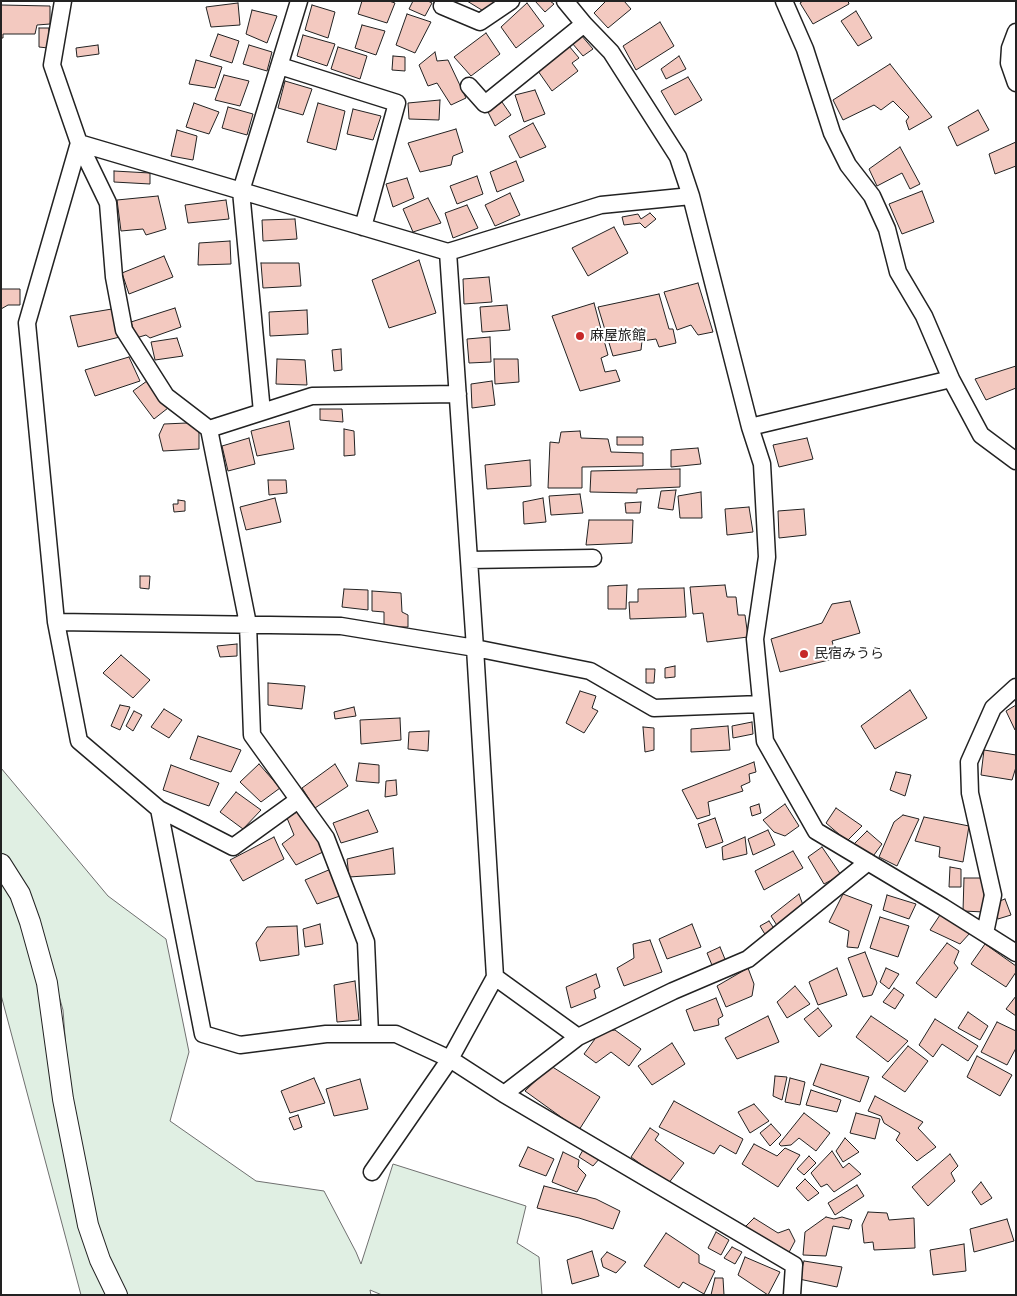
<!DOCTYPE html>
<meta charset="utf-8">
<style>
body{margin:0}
#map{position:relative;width:1017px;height:1296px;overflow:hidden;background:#fff;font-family:"Fira Sans",sans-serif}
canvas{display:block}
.frame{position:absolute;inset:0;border:2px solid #222;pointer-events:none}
</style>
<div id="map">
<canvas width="1017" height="1296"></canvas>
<div class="frame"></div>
</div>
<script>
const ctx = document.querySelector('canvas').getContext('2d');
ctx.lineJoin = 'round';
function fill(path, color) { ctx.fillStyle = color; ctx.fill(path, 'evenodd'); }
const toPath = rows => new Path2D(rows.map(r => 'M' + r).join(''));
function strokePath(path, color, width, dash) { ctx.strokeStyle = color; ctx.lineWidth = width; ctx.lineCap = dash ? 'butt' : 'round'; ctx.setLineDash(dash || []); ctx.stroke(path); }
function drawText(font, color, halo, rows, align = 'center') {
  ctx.font = font + ' "Fira Sans","Noto Sans JP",sans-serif'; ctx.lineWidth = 4; ctx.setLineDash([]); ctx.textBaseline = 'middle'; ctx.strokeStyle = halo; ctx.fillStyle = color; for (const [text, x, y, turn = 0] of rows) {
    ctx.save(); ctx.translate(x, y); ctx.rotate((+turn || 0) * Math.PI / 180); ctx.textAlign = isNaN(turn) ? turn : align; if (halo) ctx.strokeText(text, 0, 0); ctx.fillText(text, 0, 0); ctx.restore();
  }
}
const green = toPath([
 [1,768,108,896,166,939,189,1052,170,1121,256,1181,324,1191,356,1252,361,1264,393,1164,526,1206,517,1243,539,1257,542,1295,382,1295,370,1290,371,1295,81,1295,1,995,1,768],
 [34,909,63,1010,71,1115,34,909]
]);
fill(green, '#e0efe3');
strokePath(green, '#6f6f6f', 1);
const building = toPath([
 [362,1,389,1,395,3,387,23,358,14,362,1],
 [413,1,428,1,432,3,425,16,409,9,413,1],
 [467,1,500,1,485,12,467,1],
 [535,1,550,1,554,4,545,12,535,1],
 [606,1,624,1,631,9,608,28,594,13,606,1],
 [803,1,848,1,849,4,813,24,800,3,803,1],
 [238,3,240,25,211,27,206,7,238,3],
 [527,3,544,26,516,48,501,27,527,3],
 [1,5,50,6,50,24,37,25,35,34,3,34,3,38,1,38,1,5],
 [312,5,335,12,328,38,305,30,312,5],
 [252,10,277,16,267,43,246,34,252,10],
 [856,11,872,38,858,46,841,21,856,11],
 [407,14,431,22,415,53,396,45,407,14],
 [660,22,674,46,636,70,623,46,660,22],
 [362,25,385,31,376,55,355,48,362,25],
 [39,28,49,28,48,48,39,47,39,28],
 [486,33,500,54,471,76,454,57,486,33],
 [218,34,239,41,232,63,210,56,218,34],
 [303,35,335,44,327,66,297,56,303,35],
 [581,35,593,49,583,56,572,43,581,35],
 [98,45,99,54,77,57,76,48,98,45],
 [249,45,272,52,267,71,243,64,249,45],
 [569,46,579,58,572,63,578,71,552,91,538,71,569,46],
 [338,47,367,56,360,79,331,69,338,47],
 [435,52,437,61,448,60,466,98,451,105,437,83,428,86,419,65,435,52],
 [393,56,405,57,405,71,392,70,393,56],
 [679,56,686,69,666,79,661,69,679,56],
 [196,60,222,67,215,88,189,84,196,60],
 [890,64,932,117,909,130,906,121,909,117,893,101,881,110,874,105,843,120,833,100,890,64],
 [224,75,249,81,240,106,215,100,224,75],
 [688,77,702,100,675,115,661,91,688,77],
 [285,81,312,89,303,115,278,108,285,81],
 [535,90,545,114,524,122,515,95,535,90],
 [440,100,439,120,409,119,408,103,440,100],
 [502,102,511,115,495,126,488,112,502,102],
 [194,103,219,112,209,134,186,127,194,103],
 [318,103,345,111,336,150,307,142,318,103],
 [228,107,253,114,247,135,222,128,228,107],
 [353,109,381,116,373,140,347,134,353,109],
 [978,110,989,130,957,146,948,127,978,110],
 [533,123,546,147,520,158,509,136,533,123],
 [456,129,463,152,453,156,451,165,420,172,408,143,456,129],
 [177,130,197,136,193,160,171,156,177,130],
 [1016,142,1016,166,995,174,989,154,1016,142],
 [900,147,920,184,910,189,902,173,877,186,869,169,900,147],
 [516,161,524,181,497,192,490,172,516,161],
 [114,171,150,173,150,184,114,182,114,171],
 [477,176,483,194,457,204,450,186,477,176],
 [407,178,414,198,393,207,386,184,407,178],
 [922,191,934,222,902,234,889,204,922,191],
 [510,193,520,215,495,226,485,205,510,193],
 [158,196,166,229,146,235,143,229,121,231,117,200,158,196],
 [428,198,441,223,413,232,403,209,428,198],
 [226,200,229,219,188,223,185,205,226,200],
 [467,205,478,228,453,238,445,213,467,205],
 [650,213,656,219,645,228,640,223,624,225,622,217,638,214,641,219,650,213],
 [295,219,297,239,263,241,262,220,295,219],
 [614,227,628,253,588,276,572,248,614,227],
 [230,241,231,264,198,265,199,243,230,241],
 [164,256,173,277,129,294,122,273,164,256],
 [419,260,436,313,389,328,372,280,419,260],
 [261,263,299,263,301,286,263,288,261,263],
 [489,277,492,302,464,304,463,279,489,277],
 [698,283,713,332,698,335,691,325,677,330,664,292,698,283],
 [1,289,20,289,20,305,8,305,1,309,1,289],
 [659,294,669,329,673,329,676,343,659,347,656,339,642,341,641,350,613,356,598,307,659,294],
 [594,303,608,355,601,358,605,372,616,370,620,381,580,391,552,316,594,303],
 [507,305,510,330,482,332,480,307,507,305],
 [175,308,181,327,150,338,146,335,136,338,131,322,175,308],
 [112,309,120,337,78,347,70,316,112,309],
 [307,310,308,334,270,336,269,312,307,310],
 [490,337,491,362,469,363,467,339,490,337],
 [177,338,183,356,155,360,151,342,177,338],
 [341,349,342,370,334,371,332,350,341,349],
 [129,357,140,381,95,396,85,370,129,357],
 [277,359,305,360,307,385,276,384,277,359],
 [494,359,518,359,519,382,495,384,494,359],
 [1016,366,1016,388,986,400,975,379,1016,366],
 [147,381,168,408,154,419,133,391,147,381],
 [492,381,495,405,472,408,471,384,492,381],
 [320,409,342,409,343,422,320,420,320,409],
 [289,421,294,449,257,456,251,431,289,421],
 [187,423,199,429,199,449,163,451,159,435,164,424,187,423],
 [344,429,354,431,355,455,344,456,344,429],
 [580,431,581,438,608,439,611,452,643,453,643,466,582,467,582,488,548,488,550,442,559,443,561,432,580,431],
 [617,437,643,437,643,445,617,445,617,437],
 [249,438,255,464,228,471,222,446,249,438],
 [807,438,813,459,779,467,773,445,807,438],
 [698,448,701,464,671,467,671,450,698,448],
 [530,460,531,486,487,489,485,465,530,460],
 [680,469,680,487,637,489,637,493,590,492,591,471,680,469],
 [268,480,286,480,287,493,269,495,268,480],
 [676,490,673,510,658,508,661,491,676,490],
 [701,492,702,518,680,518,678,496,701,492],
 [580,494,583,513,551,515,549,496,580,494],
 [275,498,281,522,246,530,240,507,275,498],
 [543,498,546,522,524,524,523,502,543,498],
 [178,500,185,501,185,511,174,512,173,504,178,504,178,500],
 [641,502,640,513,626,513,625,503,641,502],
 [749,507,753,532,727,535,725,509,749,507],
 [804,509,806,535,779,538,778,511,804,509],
 [589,520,633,520,632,543,586,545,589,520],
 [140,576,150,576,149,589,140,588,140,576],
 [627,585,626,609,608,609,608,586,627,585],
 [725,585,727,597,736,597,738,615,745,615,748,637,707,642,703,613,693,614,690,587,725,585],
 [684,588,686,617,630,619,629,602,638,602,638,589,684,588],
 [344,589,368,590,368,610,342,607,344,589],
 [372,591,401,593,402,612,408,615,408,627,384,627,384,612,372,611,372,591],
 [850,601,860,633,832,641,837,658,780,672,771,639,822,623,832,604,850,601],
 [237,644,237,656,220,657,217,646,237,644],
 [121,655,150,680,133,698,103,673,121,655],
 [675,666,675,677,665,678,665,668,675,666],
 [646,669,655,669,654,683,646,683,646,669],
 [268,683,305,686,302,709,268,705,268,683],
 [910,690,927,718,875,749,861,726,910,690],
 [580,691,596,696,592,708,598,711,584,733,566,723,580,691],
 [120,705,130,707,120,730,111,726,120,705],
 [1016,705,1016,729,1015,730,1006,711,1016,705],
 [354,707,356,716,335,719,334,712,354,707],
 [164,709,182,720,169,738,151,727,164,709],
 [134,711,142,715,133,731,126,726,134,711],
 [400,718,401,740,361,744,360,720,400,718],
 [752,722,753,734,733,738,732,726,752,722],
 [728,726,730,750,691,752,691,729,728,726],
 [643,727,654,728,654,750,645,752,643,727],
 [429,731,428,751,408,749,409,732,429,731],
 [198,736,241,750,231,772,190,759,198,736],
 [984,750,1016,755,1016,767,1012,780,981,775,984,750],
 [754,762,756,772,749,774,750,782,741,786,743,791,708,802,710,815,697,819,682,790,754,762],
 [359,763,379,765,379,783,356,781,359,763],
 [259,764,280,788,261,802,240,782,259,764],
 [335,764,348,786,315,808,302,788,335,764],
 [171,765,219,783,209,806,163,790,171,765],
 [896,772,911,775,905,796,890,790,896,772],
 [396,780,397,795,385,797,386,781,396,780],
 [236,792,261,810,243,829,220,812,236,792],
 [759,804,761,813,752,816,750,807,759,804],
 [785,804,799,826,785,836,774,832,763,820,785,804],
 [836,808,862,826,847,841,826,823,836,808],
 [300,810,325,851,296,865,282,844,294,835,287,818,300,810],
 [368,810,378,832,341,843,333,823,368,810],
 [903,815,919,819,897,866,879,857,894,822,903,815],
 [924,817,969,826,963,862,939,857,940,847,915,841,924,817],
 [715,818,723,842,706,848,698,824,715,818],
 [768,830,775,845,753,855,748,839,768,830],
 [867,831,882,844,871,859,852,846,867,831],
 [274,837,284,859,243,881,230,860,274,837],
 [745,837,747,854,723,860,722,847,745,837],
 [822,847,841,875,824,884,808,857,822,847],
 [393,848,395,874,349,877,347,859,393,848],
 [793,851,803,868,764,890,755,871,793,851],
 [950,867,961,869,961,887,949,887,950,867],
 [331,869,340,896,317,904,305,880,331,869],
 [964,878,984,878,984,912,963,911,964,878],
 [799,894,804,908,778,927,771,916,799,894],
 [843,894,872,905,858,948,847,947,849,931,829,922,843,894],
 [887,895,916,904,909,919,883,910,887,895],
 [1005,899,1011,915,998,919,994,903,1005,899],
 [940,915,970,933,960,944,930,930,940,915],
 [880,917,909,926,898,957,870,948,880,917],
 [769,921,775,930,766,936,760,926,769,921],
 [320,924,323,944,305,947,303,929,320,924],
 [692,924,701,947,667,959,659,939,692,924],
 [297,926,299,955,260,961,256,943,267,927,297,926],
 [650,940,662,972,624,986,617,968,634,958,633,944,650,940],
 [947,943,959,951,954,963,958,968,936,998,916,983,947,943],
 [985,944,1016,966,1016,972,1006,987,971,964,985,944],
 [720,947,727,964,714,970,707,953,720,947],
 [865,952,877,983,872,995,863,997,848,958,865,952],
 [748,968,754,984,752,996,726,1007,717,986,748,968],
 [837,968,847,995,818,1005,809,982,837,968],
 [886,968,899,974,889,989,880,982,886,968],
 [596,974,600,987,594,990,596,998,571,1008,566,987,596,974],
 [355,981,359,1020,337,1022,334,985,355,981],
 [795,986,810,1004,787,1018,777,1002,795,986],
 [894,988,904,995,895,1009,883,1002,894,988],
 [1016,996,1016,1016,1006,1009,1016,996],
 [716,998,723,1016,718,1019,719,1025,694,1031,686,1010,716,998],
 [818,1008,832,1026,819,1037,804,1019,818,1008],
 [968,1012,988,1026,980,1040,958,1028,968,1012],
 [768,1016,779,1042,737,1059,725,1038,768,1016],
 [871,1016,908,1041,888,1062,856,1037,871,1016],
 [935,1019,978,1046,968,1061,942,1044,933,1057,919,1045,935,1019],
 [997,1022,1016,1031,1016,1048,1007,1065,981,1052,997,1022],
 [615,1030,641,1049,629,1066,611,1052,596,1063,584,1054,600,1032,615,1030],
 [672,1043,685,1064,652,1085,638,1066,672,1043],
 [908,1046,928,1061,905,1092,882,1077,908,1046],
 [977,1056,1012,1075,1000,1096,967,1077,977,1056],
 [821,1064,869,1077,860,1102,813,1085,821,1064],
 [551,1066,600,1097,579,1130,525,1091,551,1066],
 [775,1076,787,1077,782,1100,773,1096,775,1076],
 [314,1078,325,1103,290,1113,281,1091,314,1078],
 [790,1078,805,1082,800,1105,785,1102,790,1078],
 [360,1079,368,1109,334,1116,326,1089,360,1079],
 [811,1090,841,1100,837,1112,806,1105,811,1090],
 [875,1096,923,1122,918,1128,936,1147,917,1161,896,1140,900,1133,884,1123,881,1116,868,1111,875,1096],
 [674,1101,743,1139,736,1154,720,1145,714,1154,659,1127,674,1101],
 [754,1104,769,1121,750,1133,738,1112,754,1104],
 [804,1113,830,1133,816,1151,799,1138,791,1145,781,1146,779,1144,804,1113],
 [856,1113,880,1119,875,1139,850,1133,856,1113],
 [298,1115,302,1127,294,1130,289,1118,298,1115],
 [771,1124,781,1135,770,1146,760,1133,771,1124],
 [650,1128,659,1134,655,1140,684,1163,668,1184,631,1157,650,1128],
 [845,1138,859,1152,843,1162,836,1151,845,1138],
 [754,1144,777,1156,785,1148,800,1155,778,1187,742,1164,754,1144],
 [528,1147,554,1159,546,1176,519,1166,528,1147],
 [583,1150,600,1158,593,1166,579,1157,583,1150],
 [832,1151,843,1168,849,1163,861,1174,834,1192,827,1184,821,1187,811,1173,832,1151],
 [563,1152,579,1160,578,1167,586,1175,577,1192,552,1182,563,1152],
 [950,1154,958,1166,951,1173,955,1181,928,1206,912,1187,950,1154],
 [809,1156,816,1163,804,1175,797,1169,809,1156],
 [805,1179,819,1193,808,1201,796,1188,805,1179],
 [981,1182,992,1198,981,1205,972,1192,981,1182],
 [857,1185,864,1196,835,1215,828,1203,857,1185],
 [544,1186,596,1199,620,1211,613,1229,579,1218,537,1208,544,1186],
 [868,1212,887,1213,889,1220,914,1218,915,1248,874,1250,873,1242,864,1243,862,1225,868,1212],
 [826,1217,834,1219,842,1217,852,1220,849,1229,833,1226,826,1256,803,1255,805,1232,826,1217],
 [754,1218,778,1233,789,1229,795,1241,786,1258,742,1230,754,1218],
 [1007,1219,1014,1241,974,1252,970,1229,1007,1219],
 [716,1232,729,1240,721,1255,708,1248,716,1232],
 [666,1233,699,1255,699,1263,715,1271,704,1294,683,1282,679,1288,644,1266,666,1233],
 [964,1244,966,1271,933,1275,930,1250,964,1244],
 [732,1247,742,1252,735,1264,724,1258,732,1247],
 [592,1251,599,1276,572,1284,567,1260,592,1251],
 [607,1252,626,1262,616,1273,603,1267,601,1259,607,1252],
 [745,1257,780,1272,768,1295,738,1275,745,1257],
 [804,1261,842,1267,837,1287,799,1279,804,1261],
 [715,1278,723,1278,724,1295,711,1295,715,1278]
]);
fill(building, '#f3c9c0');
strokePath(building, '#222', 1);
const minor = toPath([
 [63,1,52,65,79,143,108,203,114,277,124,330,166,396,209,429,248,624,252,735,326,838,366,942,370,1034],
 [565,1,584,24,611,52,678,157,691,196,750,427,762,464,767,557,755,639,765,741,816,831,943,907,1016,953],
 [784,1,805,49,832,133,848,165,872,196,887,229,898,272,924,316,951,379],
 [442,6,480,22,511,1],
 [1016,32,1010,48,1009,63,1016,83],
 [280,66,397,103,363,227],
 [469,86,485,104,584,24],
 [79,143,27,323,56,622,79,741,159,809,203,1034,240,1045,326,1034,396,1034,450,1059,504,1094,794,1265,792,1295],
 [79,143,448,252,601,205,691,196],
 [262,412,241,191,299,1],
 [750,427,951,379,981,435,1016,461],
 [209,429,312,396,458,394],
 [469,560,593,558],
 [56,622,341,626,475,648,590,671,654,708,761,704],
 [159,809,233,847,298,800],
 [985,933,993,895,970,793,969,762,993,708,1016,687],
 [495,977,578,1037],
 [504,1094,578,1037,673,991,748,959,868,862],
 [372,1172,450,1059,495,977,475,648,448,252]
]);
const tertiary = toPath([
 [1,864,20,894,30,922,47,983,63,1099,88,1225,100,1260,117,1295]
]);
strokePath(minor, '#222', 19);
strokePath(tertiary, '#222', 22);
strokePath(minor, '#fff', 16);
strokePath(tertiary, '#fff', 20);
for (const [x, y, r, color] of [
 [580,336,5,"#c62828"],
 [804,654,5,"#c62828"]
]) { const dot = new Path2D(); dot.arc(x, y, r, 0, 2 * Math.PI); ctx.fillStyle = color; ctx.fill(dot); strokePath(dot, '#fff', 2); }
drawText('14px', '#222', '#fff', [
 ["麻屋旅館",590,336],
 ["民宿みうら",814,654]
], 'left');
</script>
